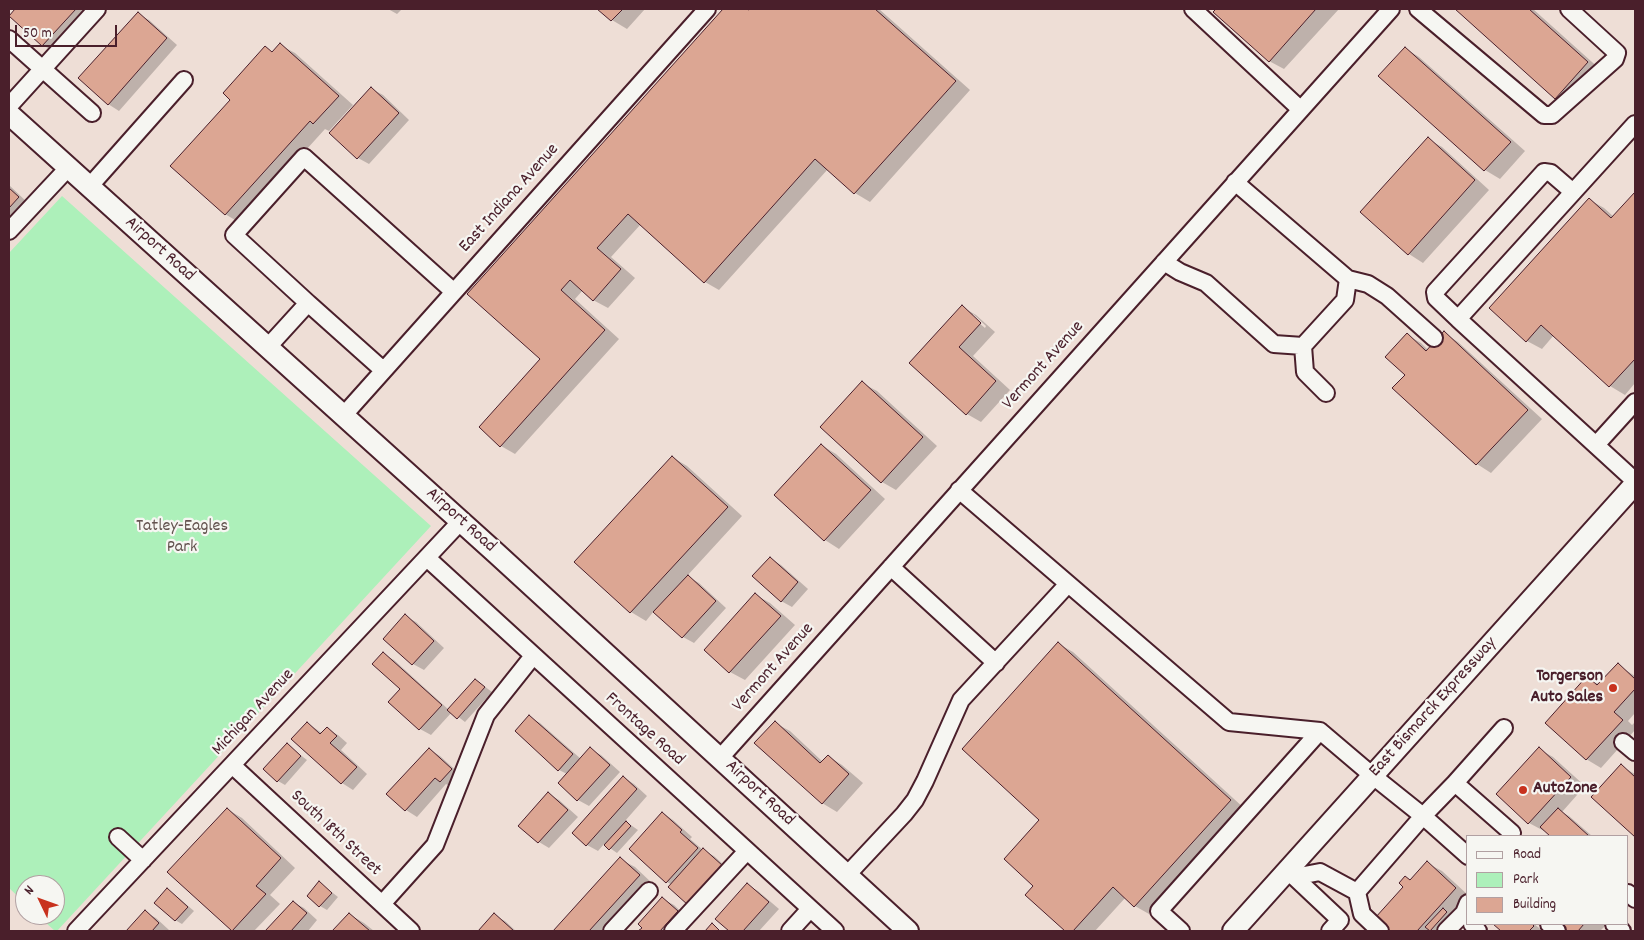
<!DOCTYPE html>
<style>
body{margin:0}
#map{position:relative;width:1644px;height:940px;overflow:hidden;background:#eeded6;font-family:Dekko,sans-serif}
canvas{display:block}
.frame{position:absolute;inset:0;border:10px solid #4a1f2b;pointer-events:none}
.legend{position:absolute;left:1466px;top:835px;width:162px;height:90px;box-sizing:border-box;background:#f6f6f2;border:1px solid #b1a0a2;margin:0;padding:6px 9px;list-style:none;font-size:15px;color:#4a1f2b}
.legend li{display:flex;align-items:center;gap:10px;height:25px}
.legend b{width:25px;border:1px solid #b1a0a2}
.north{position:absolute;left:15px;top:875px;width:50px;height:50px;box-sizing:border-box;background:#f6f6f2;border:1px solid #b1a0a2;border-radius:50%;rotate:312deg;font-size:14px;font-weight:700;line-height:20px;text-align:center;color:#4a1f2b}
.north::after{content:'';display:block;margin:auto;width:18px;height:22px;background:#c8321e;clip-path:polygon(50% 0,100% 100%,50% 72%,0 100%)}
.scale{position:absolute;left:15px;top:25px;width:102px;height:22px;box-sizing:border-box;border:2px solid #4a1f2b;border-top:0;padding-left:6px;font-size:15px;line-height:18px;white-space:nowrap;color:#4a1f2b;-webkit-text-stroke:4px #f6f6f2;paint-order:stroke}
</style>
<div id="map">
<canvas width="1644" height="940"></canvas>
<div class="frame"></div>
<ul class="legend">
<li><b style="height:6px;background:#f6f6f2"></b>Road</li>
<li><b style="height:14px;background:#adf0ba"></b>Park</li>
<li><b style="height:14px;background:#dca693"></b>Building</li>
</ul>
<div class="north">N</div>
<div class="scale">50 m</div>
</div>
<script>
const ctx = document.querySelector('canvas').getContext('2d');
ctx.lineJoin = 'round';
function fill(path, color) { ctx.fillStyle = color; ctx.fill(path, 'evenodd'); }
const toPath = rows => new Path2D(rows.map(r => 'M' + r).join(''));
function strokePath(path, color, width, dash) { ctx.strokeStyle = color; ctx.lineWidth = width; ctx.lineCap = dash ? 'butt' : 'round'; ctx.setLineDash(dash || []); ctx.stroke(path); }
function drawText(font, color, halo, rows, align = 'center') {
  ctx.font = font + ' Dekko,sans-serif'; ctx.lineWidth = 4.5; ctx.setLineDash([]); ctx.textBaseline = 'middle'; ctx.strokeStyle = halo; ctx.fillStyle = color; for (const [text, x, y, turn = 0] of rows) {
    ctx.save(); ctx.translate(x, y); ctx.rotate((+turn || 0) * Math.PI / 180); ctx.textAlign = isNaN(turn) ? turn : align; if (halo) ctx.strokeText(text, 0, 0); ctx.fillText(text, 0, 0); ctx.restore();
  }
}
fill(toPath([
 [62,196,431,526,57,931,55,931,37,915,55,915,55,885,25,885,25,903,9,888,9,253]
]), '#adf0ba');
fill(toPath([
 [17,9,93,9,54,52,43,45,11,16],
 [388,9,402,9,397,14],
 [599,9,645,9,627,29,612,20],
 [725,9,879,9,970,90,870,202,855,193,828,169,719,290,705,282,641,224,611,257,635,278,608,308,593,300,583,290,575,299,619,339,515,454,501,446,542,359,469,294],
 [1217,9,1339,9,1284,69,1269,61,1215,12],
 [1457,9,1533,9,1602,71,1570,107,1556,98],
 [138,14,149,20,177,45,119,111,108,104],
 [280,45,295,53,353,105,329,131,325,129,240,223,225,214,232,100,265,48,273,53],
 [1405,48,1419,57,1525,151,1500,179,1485,170,1380,76],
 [372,89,383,95,409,120,369,164,358,158],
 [1428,139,1442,147,1489,190,1423,263,1409,254,1362,212],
 [9,185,29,204,9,226],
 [1635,194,1635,383,1625,395,1610,386,1554,335,1542,349,1527,341,1590,200,1604,208,1614,217],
 [962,307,976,315,995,332,973,356,1010,390,981,422,967,414,911,363],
 [973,314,986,326,985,328,973,318],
 [1444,333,1458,342,1542,419,1491,473,1477,464,1394,388,1406,375,1407,335,1421,343,1428,350],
 [862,383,877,391,937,446,896,490,882,482],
 [821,445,836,454,885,499,839,549,825,540,775,495],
 [672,457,687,466,742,516,687,576,699,583,726,608,694,643,683,637,654,611,646,621,631,612,576,562],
 [770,558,781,565,808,589,792,607,781,601],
 [756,595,770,603,795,625,745,680,730,672,706,650],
 [405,616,416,622,444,648,424,670,413,664,385,639],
 [1059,644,1073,652,1245,809,1149,914,1135,906,1126,897,1095,931,1066,931,1027,895,1035,886],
 [383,654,394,660,449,710,476,680,492,692,465,722,452,712,431,735,420,729],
 [1618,665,1635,676,1635,713,1628,721,1632,725,1635,722,1635,730,1601,768,1586,759,1588,678,1600,685],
 [530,717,540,723,581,759,590,749,601,755,620,772,589,806,578,800,567,774,559,770],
 [307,723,322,733,327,729,338,735,347,743,341,750,367,774,353,790,342,783,293,738],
 [775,723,790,731,823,762,828,756,842,765,863,783,837,812,822,803],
 [287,745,307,760,285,785,278,781],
 [429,749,440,756,462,776,451,787,446,784,417,817,406,810,388,794],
 [1539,749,1553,757,1585,786,1562,812,1569,816,1592,836,1552,836,1545,830,1544,831,1529,823,1497,794],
 [1621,766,1635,774,1635,835,1593,797],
 [623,777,634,784,647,796,625,821,638,830,617,853,604,844,598,851,587,845],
 [549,794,559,800,578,817,549,848,539,842],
 [227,809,242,818,295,868,270,895,280,904,254,931,232,930],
 [663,813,673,820,692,837,690,839,703,850,714,856,733,873,672,885,667,882],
 [620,859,635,867,653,884,611,931,555,931],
 [1427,863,1442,871,1468,895,1468,899,1439,931,1391,931,1377,918],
 [320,883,338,897,327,910,320,906],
 [747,885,758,891,779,909,759,931,731,931,717,918],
 [167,890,174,894,194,911,182,924,175,920],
 [663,899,674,905,688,918,676,931,640,931],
 [293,902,304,908,317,920,308,931,267,931],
 [145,912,156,918,169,930,127,931],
 [349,914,364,923,374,931,334,931],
 [494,915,505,921,516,931,480,931],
 [1495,924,1534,924,1543,931,1503,931],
 [1559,924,1607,924,1600,931,1568,931]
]), '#0003');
const building = toPath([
 [15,9,76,9,42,46,9,16,15,9],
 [597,9,623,9,611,21,597,9],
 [723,9,747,9,749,10,750,9,875,9,956,81,854,194,815,159,704,283,628,214,597,248,621,269,593,301,570,280,561,290,605,330,500,447,479,427,540,359,467,294,723,9],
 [1216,9,1316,9,1269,62,1213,12,1216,9],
 [1455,9,1529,9,1588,62,1555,99,1455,9],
 [138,12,167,38,108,105,78,78,138,12],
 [280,43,339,96,313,124,310,121,225,215,170,166,230,100,223,93,265,46,272,52,280,43],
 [1405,47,1511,142,1484,171,1378,76,1405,47],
 [371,87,399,113,357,159,329,133,371,87],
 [1428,137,1475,180,1408,255,1360,212,1428,137],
 [9,188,19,197,9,208,9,188],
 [1635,192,1635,359,1609,387,1541,325,1526,342,1489,308,1589,198,1611,218,1635,192],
 [962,305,981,323,959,347,996,381,966,415,909,363,962,305],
 [1444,331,1528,410,1476,465,1392,388,1405,375,1385,357,1407,333,1426,351,1444,331],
 [862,381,923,437,881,483,820,427,862,381],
 [821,444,871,490,824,541,774,495,821,444],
 [672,456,728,507,630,613,574,562,672,456],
 [770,557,798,582,781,602,752,576,770,557],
 [688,575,716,601,682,638,653,612,688,575],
 [755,593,781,616,729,673,704,650,755,593],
 [405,614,434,641,412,665,383,639,405,614],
 [1058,642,1231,800,1134,907,1113,887,1073,931,1065,931,1025,895,1033,886,1004,859,1039,820,962,749,1058,642],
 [383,652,442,705,419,730,388,702,400,689,372,664,383,652],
 [1618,663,1635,679,1635,689,1614,712,1623,720,1586,760,1545,723,1587,676,1597,685,1618,663],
 [475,679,485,687,457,719,447,710,475,679],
 [529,715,573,754,558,771,515,731,529,715],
 [775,721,820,763,828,755,849,774,822,804,754,743,775,721],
 [307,722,320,734,327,727,337,736,330,743,357,767,341,784,291,739,307,722],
 [287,743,301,756,277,782,263,769,287,743],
 [590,747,610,765,577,801,558,783,590,747],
 [1539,747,1571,777,1528,824,1496,794,1539,747],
 [429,748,452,769,440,782,435,778,405,811,386,794,429,748],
 [1621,764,1635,777,1635,837,1591,797,1621,764],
 [623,776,637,789,586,846,572,833,623,776],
 [548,792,568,810,538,843,518,826,548,792],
 [227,808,281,858,256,886,266,894,232,931,167,872,227,808],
 [1558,808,1589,836,1550,836,1540,827,1558,808],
 [662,812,682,830,680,832,698,848,666,883,629,849,662,812],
 [626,821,631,826,609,850,604,845,626,821],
 [703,848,723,866,688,905,668,887,703,848],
 [620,857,640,875,589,931,553,931,620,857],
 [1427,861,1456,888,1417,931,1389,931,1375,918,1403,887,1399,883,1405,876,1410,880,1427,861],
 [319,881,332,893,319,907,307,896,319,881],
 [747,883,769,902,743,931,729,931,715,919,747,883],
 [167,888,188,907,175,921,154,903,167,888],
 [662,897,678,911,660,931,638,931,642,928,638,924,662,897],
 [293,901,307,913,291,931,265,931,293,901],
 [1443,908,1447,912,1430,931,1425,927,1443,908],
 [145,910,159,923,152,931,126,931,145,910],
 [349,913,370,931,332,931,349,913],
 [494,913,514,931,478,931,494,913],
 [712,923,720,931,705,931,712,923],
 [1493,924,1532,924,1534,926,1529,931,1501,931,1493,924],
 [1558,924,1584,924,1578,931,1566,931,1558,924]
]);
fill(building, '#dca693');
strokePath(building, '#4a1f2b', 1);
const minor = toPath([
 [1193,9,1300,109],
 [1418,9,1544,115,1552,115,1615,59,1617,53,1569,9],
 [9,39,92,113],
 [9,106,97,9],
 [1635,124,1458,319,1635,481],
 [89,187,184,80],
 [9,231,68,168],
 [1164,262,1180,272,1206,283,1274,344,1303,346,1345,300,1348,279,1235,182],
 [1348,279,1368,284,1387,296,1434,338],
 [308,303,383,370],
 [1458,319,1436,298,1435,292,1544,172,1551,173,1573,192],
 [1303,346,1305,372,1326,393],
 [267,348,308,303,234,235,304,157,454,292],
 [343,416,707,9],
 [1596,445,1635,402],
 [959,490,1229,722,1320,731,1373,776,1423,816,1357,892,1320,872,1294,877],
 [427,558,835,931],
 [891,567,996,663],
 [1623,742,1635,752],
 [720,758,1391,9],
 [232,765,411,931],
 [1455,783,1504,728],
 [118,837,143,860],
 [1468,856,1423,816,1455,783,1512,833,1510,836],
 [1288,871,1340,920,1330,931],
 [847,875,904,814,915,800,925,781,961,700,1068,584],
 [1357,892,1362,914,1380,931],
 [1628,893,1635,899],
 [382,904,435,845,486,715,533,656],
 [1472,924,1478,931],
 [1549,924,1557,931],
 [1614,924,1622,931],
 [76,931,461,521],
 [612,931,649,891],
 [673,931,747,851],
 [790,931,810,909],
 [1181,931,1159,911,1320,731],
 [1446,931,1464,913,1468,903]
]);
const major = toPath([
 [9,114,497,554,908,931],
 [1233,931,1635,484]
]);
strokePath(minor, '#4a1f2b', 20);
strokePath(major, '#4a1f2b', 24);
strokePath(minor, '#f6f6f2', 16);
strokePath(major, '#f6f6f2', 20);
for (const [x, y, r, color] of [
 [1613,688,5,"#c8321e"],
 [1523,790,5,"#c8321e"]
]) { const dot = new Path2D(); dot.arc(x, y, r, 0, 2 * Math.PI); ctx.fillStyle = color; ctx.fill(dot); strokePath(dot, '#f6f6f2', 2); }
drawText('18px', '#4a1f2b', '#f6f6f2', [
 ["East Indiana Avenue",510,199,-48],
 ["Airport Road",159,250,42],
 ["Vermont Avenue",1044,366,-48],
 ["Airport Road",460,521,42],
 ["Vermont Avenue",774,668,-48],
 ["East Bismarck Expressway",1434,708,-48],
 ["Michigan Avenue",254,713,-47],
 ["Frontage Road",644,730,42],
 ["Airport Road",759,794,43],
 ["South 18th Street",335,834,43]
]);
drawText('18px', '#63534f', '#f6f6f2', [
 ["Tatley-Eagles",182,528],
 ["Park",182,549]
]);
drawText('bold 18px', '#4a1f2b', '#f6f6f2', [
 ["Torgerson",1603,678],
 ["Auto Sales",1603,699],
 ["AutoZone",1533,790,"left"]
], 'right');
</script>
